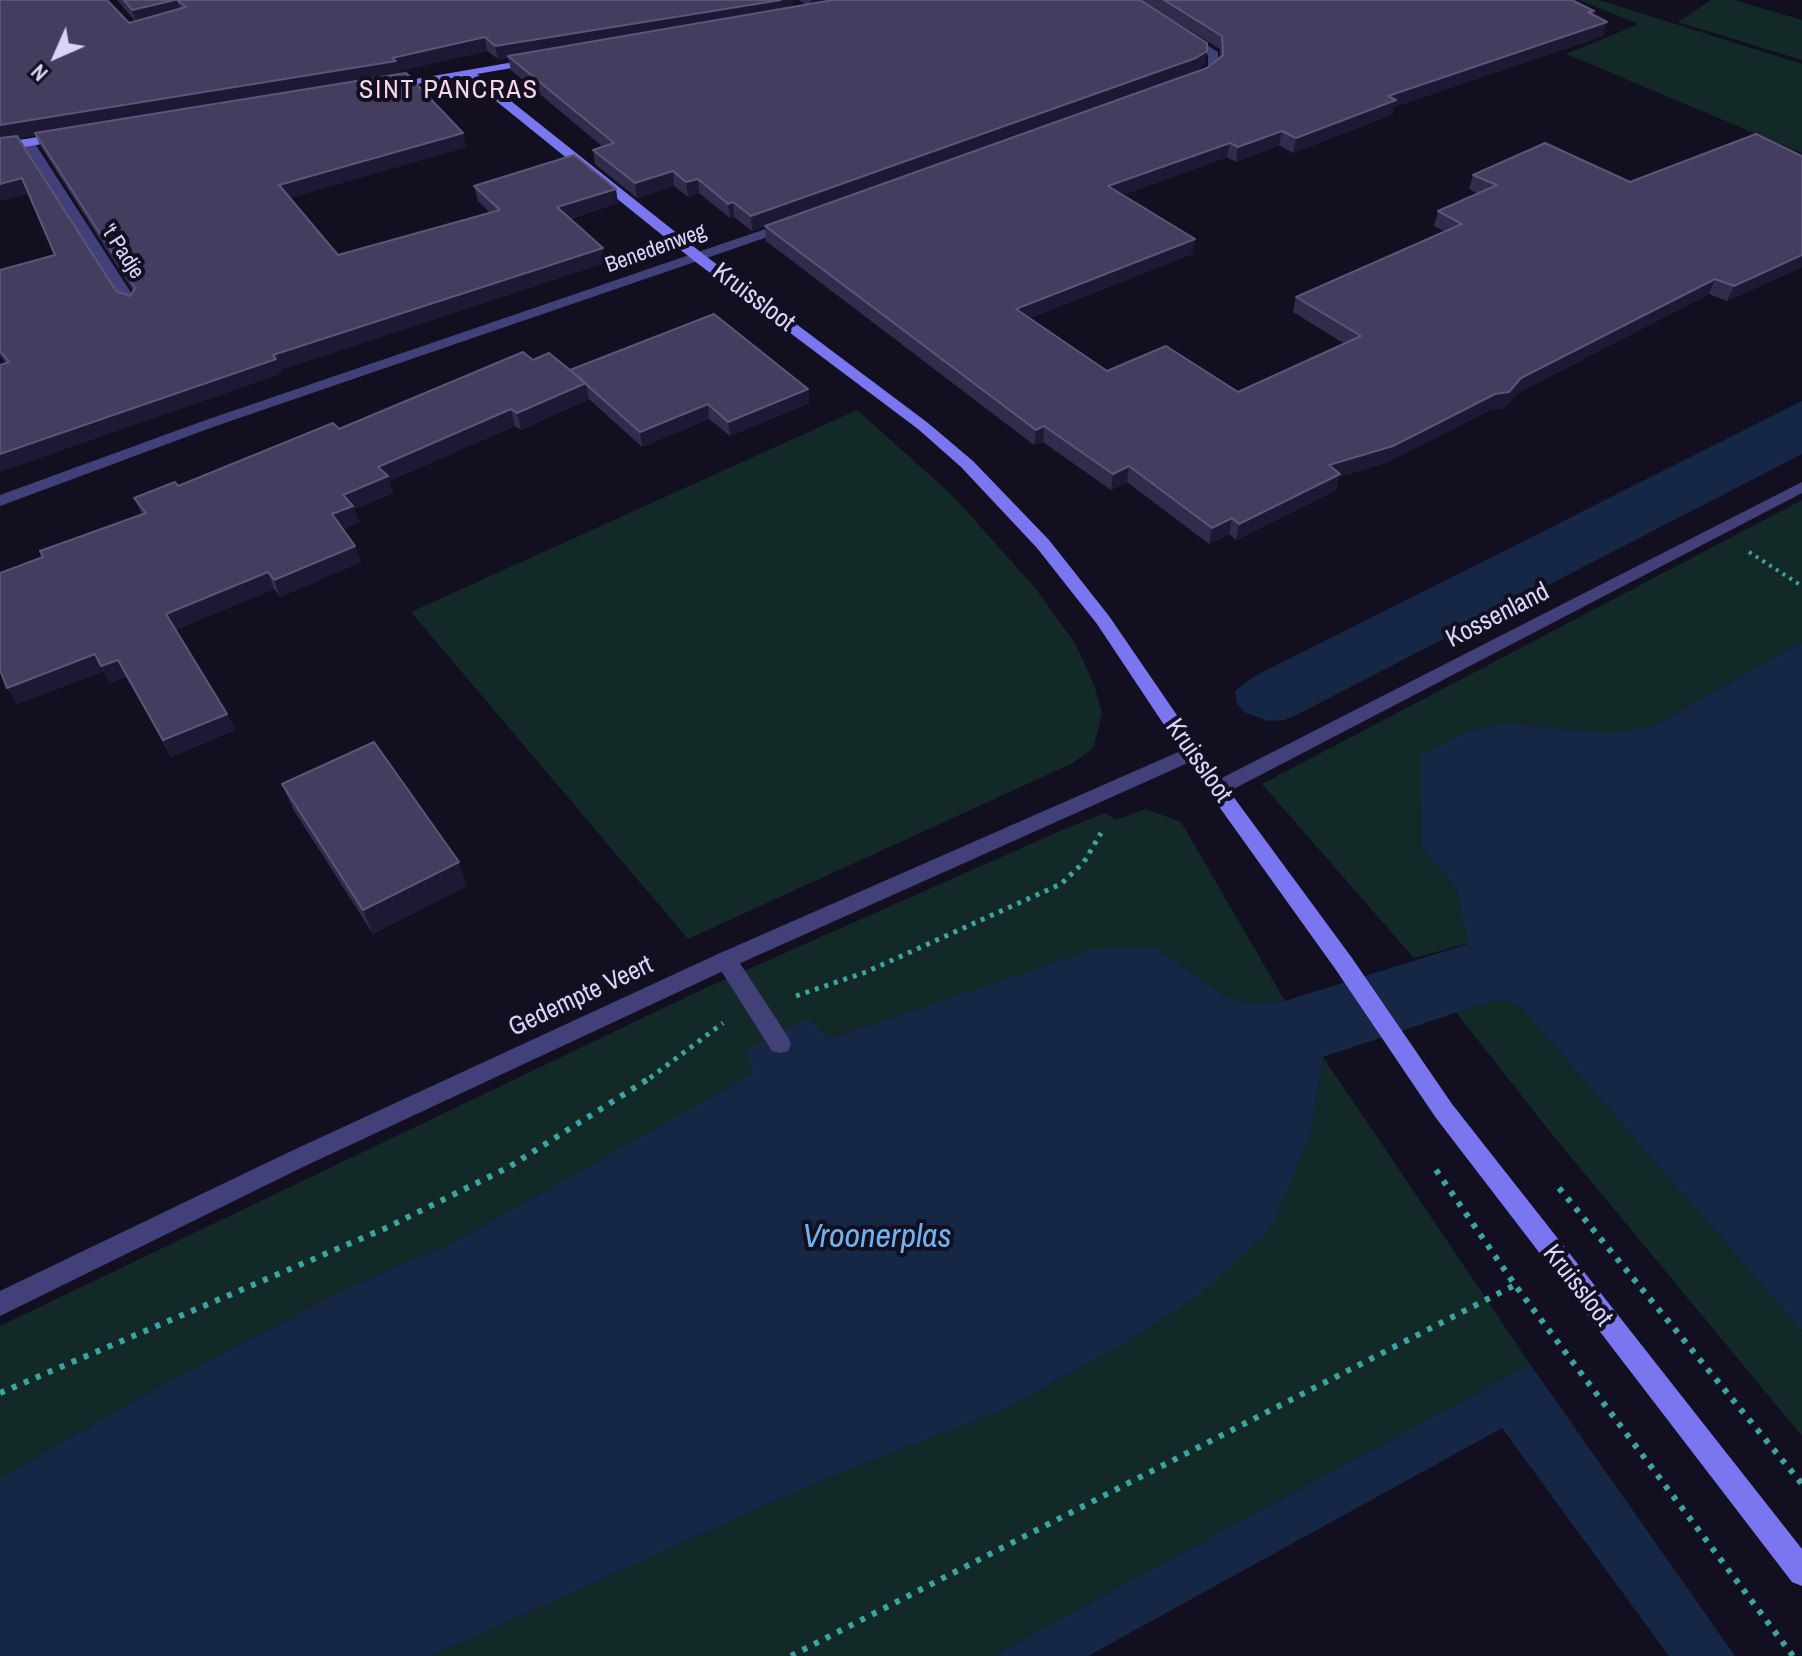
<!DOCTYPE html>
<style>
body{margin:0}
#map{position:relative;width:1802px;height:1656px;overflow:hidden;background:#121020;font-family:"Archivo Narrow",sans-serif}
canvas{display:block}
.north{position:absolute;left:16px;top:16px;width:80px;height:80px;-webkit-text-stroke:6px #121020;paint-order:stroke;rotate:225deg;font-size:22px;font-weight:700;line-height:32px;text-align:center;color:#d8d4fa}
.north::after{content:'';display:block;margin:auto;width:28px;height:36px;background:#d8d4fa;clip-path:polygon(50% 0,100% 100%,50% 72%,0 100%)}
</style>
<div id="map">
<canvas width="1802" height="1656"></canvas>
<div class="north">N</div>
</div>
<script>
const ctx = document.querySelector('canvas').getContext('2d');
ctx.lineJoin = 'round';
function fill(path, color) { ctx.fillStyle = color; ctx.fill(path, 'evenodd'); }
const toPath = rows => new Path2D(rows.map(r => 'M' + r).join(''));
function strokePath(path, color, width, dash) { ctx.strokeStyle = color; ctx.lineWidth = width; ctx.lineCap = dash ? 'butt' : 'round'; ctx.setLineDash(dash || []); ctx.stroke(path); }
function drawText(font, color, halo, rows, align = 'center') {
  ctx.font = font + ' "Archivo Narrow",sans-serif'; ctx.lineWidth = 8; ctx.setLineDash([]); ctx.textBaseline = 'middle'; ctx.strokeStyle = halo; ctx.fillStyle = color; for (const [text, x, y, turn = 0] of rows) {
    ctx.save(); ctx.translate(x, y); ctx.rotate((+turn || 0) * Math.PI / 180); ctx.textAlign = isNaN(turn) ? turn : align; if (halo) ctx.strokeText(text, 0, 0); ctx.fillText(text, 0, 0); ctx.restore();
  }
}
fill(toPath([
 [1579,0,1599,0,1802,64,1802,153,1566,54,1639,24],
 [1711,0,1734,0,1802,20,1802,60,1678,22],
 [857,410,953,496,1036,589,1076,645,1094,685,1102,712,1098,730,1093,748,1073,763,688,939,411,612],
 [1802,500,1802,642,1655,725,1611,733,1508,723,1469,730,1421,756,1422,848,1457,889,1469,943,1414,958,1262,784],
 [1146,809,1181,822,1285,1001,1254,1004,1225,996,1155,947,954,997,827,1039,747,1050,755,1073,454,1242,345,1289,140,1397,0,1478,0,1326,699,991,1069,827,1106,813,1115,820],
 [1494,1000,1507,1001,1524,1011,1802,1331,1802,1436,1551,1133,1455,1011],
 [1323,1057,1530,1364,992,1656,432,1656,811,1485,1005,1409,1134,1338,1195,1298,1311,1133]
]), '#132928');
fill(toPath([
 [1802,401,1802,454,1302,712,1285,720,1268,721,1244,712,1237,703,1235,691,1255,676],
 [1802,642,1802,1331,1524,1011,1507,1001,1494,1000,1323,1057,1311,1133,1271,1228,1195,1298,1134,1338,1005,1409,811,1485,432,1656,0,1656,0,1478,140,1397,345,1289,454,1242,754,1073,746,1050,809,1019,828,1039,1094,949,1155,947,1225,996,1254,1004,1285,1001,1468,944,1457,889,1422,848,1420,756,1469,730,1508,723,1611,733,1655,725],
 [1530,1364,1735,1656,1669,1656,1502,1428,1088,1656,992,1656]
]), '#152744');
strokePath(toPath([
 [1749,552,1802,586]
]), '#3ca59f', 4, [3, 5]);
strokePath(toPath([
 [796,996,866,972,1061,884,1084,862,1101,833],
 [650,1078,723,1023]
]), '#3ca59f', 5, [4, 6]);
strokePath(toPath([
 [1436,1170,1515,1285,1793,1656],
 [1559,1188,1802,1484],
 [0,1393,386,1228,509,1167,653,1076],
 [791,1656,1515,1285]
]), '#3ca59f', 6, [5, 8]);
fill(toPath([
 [726,951,734,954,788,1037,791,1044,788,1051,780,1053,772,1051,718,966,715,960,718,954,726,951]
]), '#424079');
fill(toPath([
 [1180,33,1188,33,1218,52,1218,69,1203,79,1195,79,1195,75,1208,66,1208,55,1180,37,1180,33],
 [24,139,34,142,139,305,137,308,125,305,22,142,24,139],
 [789,221,796,225,794,228,213,427,0,506,0,495,203,421,789,221],
 [1802,482,1802,493,1224,794,1217,796,1207,789,1210,784,1802,482],
 [1192,746,1202,753,1199,758,734,966,303,1167,0,1316,0,1291,287,1153,718,954,1192,746]
]), '#424079');
fill(toPath([
 [537,58,541,59,541,63,477,74,703,254,928,423,973,461,1049,540,1109,616,1224,784,1352,958,1452,1104,1802,1549,1802,1586,1792,1582,1436,1118,1336,970,1210,794,1097,624,1037,548,961,467,918,429,693,260,465,76,387,89,381,85,537,58],
 [63,133,69,137,67,140,0,151,0,143,63,133]
]), '#7976ef');
fill(toPath([
 [0,0,129,23,135,21,117,0,793,0,793,7,806,5,799,0,1140,0,1207,51,1205,64,1195,72,1207,68,1220,57,1220,49,1141,0,1572,0,1594,11,1593,15,1603,36,1394,107,1393,114,1293,153,1279,145,1236,162,1227,157,1123,195,1195,239,1192,254,1030,318,1107,371,1238,392,1345,344,1293,312,1296,297,1444,231,1434,226,1438,211,1478,194,1469,189,1473,175,1630,182,1802,156,1802,267,1727,301,1709,294,1516,394,1504,408,1490,410,1388,462,1339,477,1336,490,1236,540,1229,534,1209,544,1127,482,1111,490,1043,442,1034,445,766,241,765,226,1110,103,752,231,734,217,730,218,699,193,688,197,674,186,637,198,595,164,593,150,603,147,511,70,508,58,498,59,487,51,398,71,399,74,466,147,290,198,338,255,490,213,478,201,474,186,618,203,570,219,605,263,280,370,281,374,6,363,0,356,0,270,55,255,29,193,0,201],
 [36,135,41,147,133,291,130,296,116,291,19,138],
 [533,360,570,370,808,389,809,403,730,436,709,419,642,447,589,399,521,430,515,426,389,481,393,493,354,509,359,522,343,529,355,546,361,562,280,597,274,589,175,630,227,714,235,730,171,757,127,676,110,683,104,671,17,704,7,688,43,557,142,514,134,498,178,486],
 [282,784,467,886,373,934,293,809]
]), '#322b4c');
fill(toPath([
 [177,0,181,13,137,24,132,10],
 [779,0,793,0,793,12,498,59,495,46],
 [811,0,865,0,812,9],
 [1607,22,1603,36,1394,107,1393,114,1293,153,1296,138,1388,96],
 [485,37,487,51,398,71,399,75,0,141,0,125,392,58],
 [1207,51,1205,64,1195,72,752,231,751,216],
 [1282,131,1279,145,1236,162,1238,147],
 [463,133,466,147,284,200,279,185],
 [1230,143,1227,157,1107,201,1108,186],
 [673,171,674,186,637,198,635,183],
 [22,178,29,193,0,201,0,184],
 [698,179,699,193,688,197,686,182],
 [616,189,618,203,559,222,557,207],
 [733,202,734,217,730,218,728,204],
 [1195,239,1192,254,1015,324,1016,309],
 [603,248,605,263,280,370,281,374,0,472,0,454,273,355],
 [1802,255,1802,267,1727,301,1734,286],
 [1715,279,1709,294,1516,394,1504,408,1490,410,1388,462,1339,477,1336,490,1236,540,1239,524,1329,465,1521,378],
 [586,383,589,399,521,430,517,413],
 [808,389,809,403,730,436,728,422],
 [708,404,709,419,642,447,640,432],
 [511,409,515,426,389,481,393,493,354,509,359,522,338,531,332,514,343,495,378,467],
 [1044,426,1043,442,1034,445,1036,430],
 [1129,466,1127,482,1111,490,1113,474],
 [1232,518,1229,534,1209,544,1212,528],
 [355,546,361,562,280,597,274,580],
 [268,572,274,589,173,631,166,614],
 [95,654,104,671,17,704,7,688],
 [118,660,127,676,110,683,101,666],
 [227,714,235,730,171,757,163,740],
 [459,862,467,886,373,934,363,910]
]), '#1d1833');
const building = toPath([
 [0,0,107,0,129,23,186,7,177,0,781,0,495,46,485,37,392,58,396,61,0,125,0,0],
 [124,0,175,0,132,10,124,0],
 [833,0,1140,0,1207,43,1207,51,1196,58,751,216,733,202,728,204,698,179,686,182,673,171,635,183,593,150,614,143,508,56,833,0],
 [1164,0,1572,0,1594,11,1588,12,1607,22,1388,96,1396,100,1296,138,1282,131,1238,147,1230,143,1108,186,1195,239,1016,309,1107,371,1166,346,1238,392,1361,336,1296,297,1462,224,1438,211,1497,185,1473,175,1545,143,1630,182,1756,134,1802,156,1802,255,1734,286,1715,279,1521,378,1509,392,1495,394,1393,446,1329,465,1340,474,1239,524,1232,518,1212,528,1129,466,1113,474,1044,426,1036,430,765,226,1207,68,1223,55,1222,36,1164,0],
 [406,73,463,133,279,185,338,255,500,210,474,186,574,155,616,189,557,207,603,248,273,355,276,359,0,454,0,365,9,362,0,351,0,270,55,255,22,178,0,184,0,138,17,136,116,291,130,296,135,288,35,133,406,73],
 [714,314,808,389,728,422,708,404,640,432,570,370,714,314],
 [523,352,533,360,549,353,586,383,517,413,511,409,378,467,388,476,343,495,353,506,332,514,355,546,274,580,268,572,166,614,227,714,163,740,118,660,101,666,95,654,7,688,0,670,0,573,43,557,40,551,146,513,134,498,175,482,178,486,333,423,339,429,523,352],
 [374,742,459,862,363,910,282,784,374,742]
]);
fill(building, '#433d5f');
strokePath(building, '#5b5577', 2);
drawText('22px', '#d8d4fa', '#121020', [
 ["Benedenweg",656,249,-20],
 ["'t Padje",122,252,57]
]);
ctx.letterSpacing = '2px';
drawText('26px', '#fad5ed', '#121020', [
 ["SINT PANCRAS",449,91]
]);
ctx.letterSpacing = '0px';
drawText('26px', '#d8d4fa', '#121020', [
 ["Kruissloot",753,298,37],
 ["Kossenland",1498,616,-27],
 ["Kruissloot",1198,761,55],
 ["Gedempte Veert",581,997,-25],
 ["Kruissloot",1577,1286,52]
]);
drawText('italic 34px', '#6eb2ee', '#121020', [
 ["Vroonerplas",877,1238]
]);
</script>
